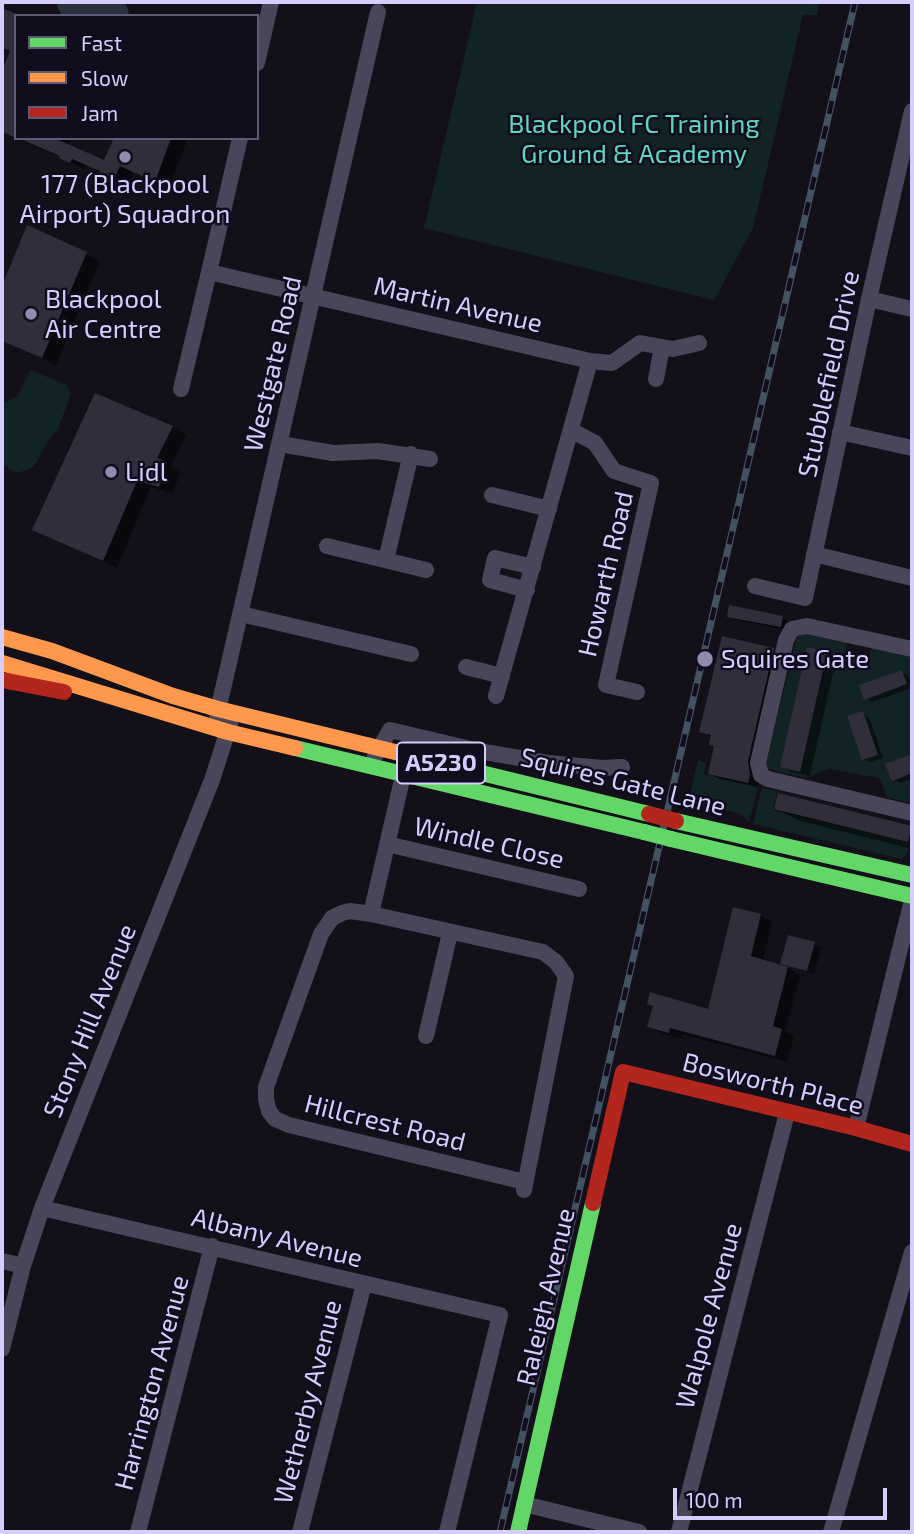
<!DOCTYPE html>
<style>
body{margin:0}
#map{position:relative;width:914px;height:1534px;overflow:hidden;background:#13101a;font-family:"Exo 2",sans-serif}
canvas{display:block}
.frame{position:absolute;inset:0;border:4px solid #d5cdfc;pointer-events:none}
.legend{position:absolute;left:14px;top:14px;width:245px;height:126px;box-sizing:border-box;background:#110d1d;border:2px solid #5f5a76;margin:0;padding:9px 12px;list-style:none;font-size:21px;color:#d5cdfc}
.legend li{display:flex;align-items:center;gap:14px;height:35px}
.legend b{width:35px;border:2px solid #5f5a76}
.scale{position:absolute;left:673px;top:1488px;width:214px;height:32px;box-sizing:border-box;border:4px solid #d5cdfc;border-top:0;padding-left:9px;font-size:21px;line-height:24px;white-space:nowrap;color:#d5cdfc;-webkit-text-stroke:5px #110d1d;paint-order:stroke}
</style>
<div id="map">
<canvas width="914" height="1534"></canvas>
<div class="frame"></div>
<ul class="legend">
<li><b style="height:9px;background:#63d668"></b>Fast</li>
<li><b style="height:9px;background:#ff974d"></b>Slow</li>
<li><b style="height:9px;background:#b3261e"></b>Jam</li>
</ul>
<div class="scale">100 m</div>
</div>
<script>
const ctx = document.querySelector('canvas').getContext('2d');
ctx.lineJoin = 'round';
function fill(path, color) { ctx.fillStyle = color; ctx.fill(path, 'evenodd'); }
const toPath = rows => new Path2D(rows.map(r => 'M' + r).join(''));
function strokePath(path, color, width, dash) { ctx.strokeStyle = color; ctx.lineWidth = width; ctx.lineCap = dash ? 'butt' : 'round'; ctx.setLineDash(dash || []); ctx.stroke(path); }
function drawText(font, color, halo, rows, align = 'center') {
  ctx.font = font + ' "Exo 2",sans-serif'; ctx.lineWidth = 5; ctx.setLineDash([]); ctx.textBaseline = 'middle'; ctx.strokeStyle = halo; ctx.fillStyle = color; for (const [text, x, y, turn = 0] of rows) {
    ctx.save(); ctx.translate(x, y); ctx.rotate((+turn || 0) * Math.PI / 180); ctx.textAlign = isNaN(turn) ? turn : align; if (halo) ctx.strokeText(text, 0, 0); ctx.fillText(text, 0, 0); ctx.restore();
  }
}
fill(toPath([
 [477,2,819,2,817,15,803,15,753,228,714,300,424,228],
 [30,370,67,385,71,394,58,429,47,442,37,462,30,469,16,473,2,464,2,403,18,396],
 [803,632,847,641,846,650,869,656,872,647,912,656,912,803,887,797,879,778,830,769,805,778,765,768,796,640],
 [698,760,706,763,704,774,758,787,749,822,739,813,688,802],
 [762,788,777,791,773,810,910,843,907,853,902,859,753,824]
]), '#112325');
fill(toPath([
 [2,10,16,16,16,138,71,138,68,146,105,162,115,138,188,138,169,188,133,173,126,190,99,176,101,172,86,165,84,169,61,157,2,133,2,76,11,53,2,49],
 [28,228,100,261,56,365,2,341,2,291],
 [172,427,186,435,171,466,180,472,173,494,151,487,117,568,34,530],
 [729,616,783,618,789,622,787,630,735,620],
 [773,649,783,655,758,787,719,779,710,773,715,746,711,737,701,731],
 [826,654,836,660,810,776,792,772,782,766],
 [902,672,909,676,912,688,872,702,866,698],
 [862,713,869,717,883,758,870,762,863,759],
 [912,755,912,779,900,783,893,780,888,765],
 [776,808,911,828,912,849,797,820],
 [760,915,772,922,763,961,788,968,800,975,785,1032,794,1037,787,1062,682,1034,681,1038,661,1033,649,1026,710,1011],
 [814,944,821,948,814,974,782,963]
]), '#0007');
strokePath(toPath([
 [76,2,110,16]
]), '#2a313e', 38);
fill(toPath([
 [2,8,16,14,16,138,2,132,2,71,10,51,2,48],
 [18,138,54,138,104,160,114,138,171,138,155,182,120,166,112,183,97,177,100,171,72,159,70,163,59,158,60,156],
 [27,225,87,252,42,358,2,341,2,286],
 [95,393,173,426,157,458,167,462,159,487,137,481,103,561,32,530],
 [729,605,783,616,781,627,727,617],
 [722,636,774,648,748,761,750,775,748,783,708,774,714,746,709,745,711,735,699,732],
 [807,647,827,652,800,772,780,767],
 [902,670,907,684,864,700,859,685],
 [863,711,878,755,862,760,847,716],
 [912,754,912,773,892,781,885,764],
 [778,793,912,826,908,842,774,809],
 [733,907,761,914,751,956,788,967,773,1026,782,1029,775,1056,670,1028,669,1033,647,1027,653,1006,647,1004,650,992,708,1009],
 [788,935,815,942,807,971,780,964]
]), '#312e3c');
strokePath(toPath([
 [257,63,271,2],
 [240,138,209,272,590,361,612,363,640,343,673,349,699,343],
 [869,299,912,309],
 [656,379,662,347],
 [181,389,209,272],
 [571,430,595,443,614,471,651,483,606,685,637,692],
 [840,432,912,448],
 [280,444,333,453,378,451,430,459],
 [492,495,549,509],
 [327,546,426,570],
 [814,554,912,578],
 [386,560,411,454],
 [755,586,805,598,869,299,912,111],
 [527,590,490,580,495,558,533,567],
 [241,614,411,654],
 [912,649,807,626,792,629,786,640,758,763,761,775,768,779,912,813],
 [466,667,502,676],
 [496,696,590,361],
 [217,715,378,12],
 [375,756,390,730,479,751,548,763,602,768,622,767],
 [405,767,371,914,350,911,342,913,332,918,321,934,266,1087,266,1099,269,1111,275,1119,289,1125,525,1182],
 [387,844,579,889],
 [371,914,543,952,556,962,566,976,524,1190],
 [426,1036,450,933],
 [856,1128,912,900],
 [42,1208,500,1315,447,1532],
 [2,1261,23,1266],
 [2,1349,23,1266,42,1208,212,780,230,724],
 [524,1504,639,1532],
 [138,1532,212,1246],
 [300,1532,364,1284],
 [679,1532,787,1113],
 [831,1532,912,1252]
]), '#49465a', 16);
strokePath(toPath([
 [295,748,644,832],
 [461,768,649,814],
 [676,821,912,875],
 [671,839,912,896],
 [518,1532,593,1203]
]), '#63d668', 16);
strokePath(toPath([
 [2,637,52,651,173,696,218,709,461,768],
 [2,663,228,732,295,748]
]), '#ff974d', 16);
strokePath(toPath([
 [2,680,64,692],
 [593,1203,623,1072,856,1128,912,1144]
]), '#b3261e', 16);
const rail = toPath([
 [500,1532,855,2]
]);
strokePath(rail, '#425262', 7);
strokePath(rail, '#110d1d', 4.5, [13]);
strokePath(toPath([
 [644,832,671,839]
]), '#63d668', 16);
strokePath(toPath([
 [649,814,676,821]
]), '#b3261e', 16);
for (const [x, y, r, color] of [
 [125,157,7,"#918bad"],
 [31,314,7,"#918bad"],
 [111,472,7,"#918bad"],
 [705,659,9,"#918bad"]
]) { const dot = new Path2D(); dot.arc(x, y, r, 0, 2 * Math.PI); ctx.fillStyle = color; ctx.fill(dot); strokePath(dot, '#110d1d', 2.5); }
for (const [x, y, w] of [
 [441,763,88]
]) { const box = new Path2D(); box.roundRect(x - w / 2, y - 20.5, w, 41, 5); ctx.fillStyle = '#110d1d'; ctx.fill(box); strokePath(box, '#d5cdfc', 2); }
drawText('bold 24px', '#d5cdfc', null, [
 ["A5230",441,763]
]);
drawText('26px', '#5fd6c0', '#110d1d', [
 ["Blackpool FC Training",634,124],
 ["Ground & Academy",634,154]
]);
drawText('26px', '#d5cdfc', '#110d1d', [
 ["177 (Blackpool",125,184,"center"],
 ["Airport) Squadron",125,214,"center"],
 ["Blackpool",45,299],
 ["Air Centre",45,329],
 ["Lidl",125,472],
 ["Squires Gate",721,659]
], 'left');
drawText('26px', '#d5cdfc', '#110d1d', [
 ["Martin Avenue",458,305,13],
 ["Westgate Road",273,364,-77],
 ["Stubblefield Drive",829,374,-78],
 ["Howarth Road",606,574,-77],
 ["Squires Gate Lane",623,782,14],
 ["Windle Close",489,843,13],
 ["Stony Hill Avenue",90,1021,-68],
 ["Bosworth Place",773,1084,14],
 ["Hillcrest Road",385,1123,14],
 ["Albany Avenue",277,1238,14],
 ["Raleigh Avenue",546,1297,-77],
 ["Walpole Avenue",709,1316,-75],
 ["Harrington Avenue",152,1383,-75],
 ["Wetherby Avenue",308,1402,-76]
]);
</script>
